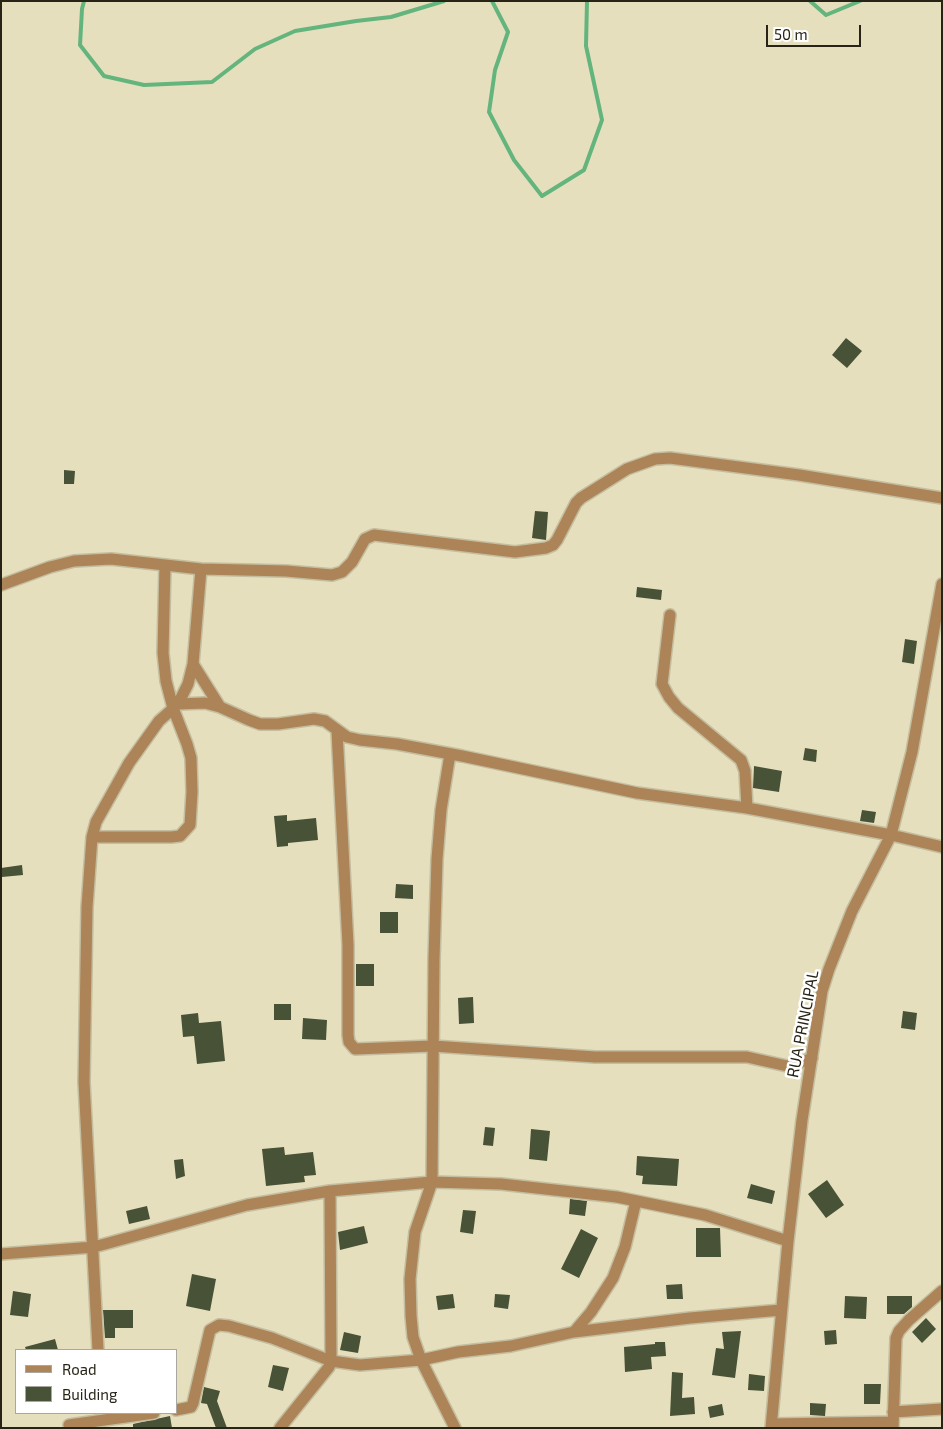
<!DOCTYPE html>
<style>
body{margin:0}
#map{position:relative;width:943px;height:1429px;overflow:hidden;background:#e6dfbd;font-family:"Exo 2",sans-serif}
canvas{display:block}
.frame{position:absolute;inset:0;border:2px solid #272417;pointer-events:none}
.legend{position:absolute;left:15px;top:1349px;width:162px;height:65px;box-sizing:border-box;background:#fff;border:1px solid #a9a7a2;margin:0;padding:6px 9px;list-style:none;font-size:15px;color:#272417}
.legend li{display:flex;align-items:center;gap:10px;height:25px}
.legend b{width:25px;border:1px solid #a9a7a2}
.scale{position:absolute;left:766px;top:25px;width:95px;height:22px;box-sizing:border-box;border:2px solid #272417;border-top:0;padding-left:6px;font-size:15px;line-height:18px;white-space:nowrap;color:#272417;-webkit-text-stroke:4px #fff;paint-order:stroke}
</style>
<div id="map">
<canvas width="943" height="1429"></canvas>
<div class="frame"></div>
<ul class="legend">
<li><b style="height:6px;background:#ac8457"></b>Road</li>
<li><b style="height:14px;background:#475236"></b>Building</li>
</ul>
<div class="scale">50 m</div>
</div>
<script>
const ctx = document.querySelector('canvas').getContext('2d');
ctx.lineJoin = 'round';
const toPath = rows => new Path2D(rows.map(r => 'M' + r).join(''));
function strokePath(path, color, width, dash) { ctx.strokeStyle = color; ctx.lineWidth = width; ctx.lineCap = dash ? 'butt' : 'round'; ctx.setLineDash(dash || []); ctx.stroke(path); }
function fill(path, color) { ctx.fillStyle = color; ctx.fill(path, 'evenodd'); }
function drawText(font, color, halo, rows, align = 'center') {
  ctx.font = font + ' "Exo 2",sans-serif'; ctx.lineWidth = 5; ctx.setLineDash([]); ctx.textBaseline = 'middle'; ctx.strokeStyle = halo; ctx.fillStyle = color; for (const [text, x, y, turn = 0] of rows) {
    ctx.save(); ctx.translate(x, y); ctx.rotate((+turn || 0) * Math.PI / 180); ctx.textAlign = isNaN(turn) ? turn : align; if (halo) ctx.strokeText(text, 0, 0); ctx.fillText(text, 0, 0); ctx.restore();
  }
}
strokePath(toPath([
 [84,1,82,9,80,45,104,76,144,85,212,82,255,49,295,31,356,21,391,17,444,1],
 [492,1,508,32,495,70,489,112,514,160,542,196,584,170,602,120,586,46,587,1],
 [810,1,826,15,860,1]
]), '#63b57d', 4);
fill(toPath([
 [846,338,862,351,847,368,832,355],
 [64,470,75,471,74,484,64,484],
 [535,511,548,512,546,540,532,538],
 [637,587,662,590,661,600,636,597],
 [905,639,917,641,914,664,902,662],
 [805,748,817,750,816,762,803,760],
 [754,766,782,771,779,792,753,788],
 [862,810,876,812,874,823,860,821],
 [287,815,287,821,316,818,318,840,288,843,288,846,277,847,274,816],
 [22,865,23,875,2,877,1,868],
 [396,884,413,885,413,899,395,898],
 [380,912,398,912,398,933,380,933],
 [356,964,374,964,374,986,356,986],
 [473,997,474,1023,459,1024,458,998],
 [274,1004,291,1004,291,1020,274,1020],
 [903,1011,917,1013,915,1030,901,1028],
 [198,1013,199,1023,221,1021,225,1061,197,1064,194,1036,183,1037,181,1015],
 [303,1018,327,1020,326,1040,302,1039],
 [485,1127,495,1128,493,1146,483,1145],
 [531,1129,550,1131,547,1161,529,1159],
 [284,1147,285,1155,313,1152,316,1175,304,1176,305,1182,266,1186,262,1149],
 [637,1156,679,1159,677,1186,642,1184,643,1176,636,1175],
 [183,1159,185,1176,176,1179,174,1160],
 [827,1180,844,1205,826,1218,808,1194],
 [751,1184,775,1191,772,1204,747,1198],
 [570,1199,587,1201,585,1216,569,1214],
 [147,1206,150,1219,129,1224,126,1211],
 [463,1210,476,1211,473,1234,460,1232],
 [364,1226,368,1243,340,1250,338,1232],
 [696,1228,720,1228,721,1257,696,1257],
 [581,1229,598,1238,579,1278,561,1269],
 [192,1274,216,1279,210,1311,186,1306],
 [682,1284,683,1299,667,1299,666,1285],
 [13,1291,31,1294,28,1317,10,1315],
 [453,1294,455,1308,438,1310,436,1296],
 [495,1294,510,1295,508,1309,494,1307],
 [845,1296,867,1297,866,1319,844,1318],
 [887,1296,912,1296,912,1307,904,1314,887,1314],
 [103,1310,133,1310,133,1328,115,1328,115,1338,105,1338],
 [926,1318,936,1329,922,1343,912,1332],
 [836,1330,837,1344,825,1345,824,1331],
 [741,1331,735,1378,712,1375,716,1348,724,1349,722,1332],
 [344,1332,361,1336,358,1353,340,1350],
 [55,1339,58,1350,26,1350,25,1347],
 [655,1342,665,1342,666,1356,651,1357,652,1369,625,1372,624,1347,655,1344],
 [273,1365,289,1368,283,1391,268,1387],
 [672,1372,683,1373,682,1398,694,1397,695,1414,670,1416],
 [749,1374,765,1376,764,1391,748,1390],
 [864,1384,881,1384,880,1404,864,1404],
 [204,1387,220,1391,217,1401,227,1428,216,1428,207,1404,201,1403],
 [810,1403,826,1404,825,1416,810,1415],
 [722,1404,724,1415,710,1418,708,1407],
 [170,1416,172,1428,133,1428,133,1424]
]), '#475236');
const street = toPath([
 [1,585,50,567,74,561,111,559,201,569,286,571,332,575,342,572,352,562,365,539,374,535,515,552,546,548,553,545,557,540,576,503,581,498,627,469,655,459,670,458,799,475,942,498],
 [670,615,662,684,669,697,678,708,741,760,745,771,747,808],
 [193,664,220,707],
 [178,704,205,703,220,707,249,720,260,724,278,724,314,719,325,721,347,737,360,740,397,744,462,756,637,793,747,808,891,835,942,847],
 [337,731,348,945,348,1035,349,1042,355,1049,433,1046,595,1057,747,1057,787,1066,797,1064,812,1058],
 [450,754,441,810,437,859,434,959,432,1182,415,1232,410,1279,411,1316,413,1337,421,1360,455,1428],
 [92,837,171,837,180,836,190,825,192,792,191,758,187,744,173,708,166,681,163,653,165,565],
 [1,1254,94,1247,247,1205,330,1191,432,1182,501,1184,617,1197,705,1215,788,1241],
 [574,1332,591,1312,613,1278,625,1247,636,1201],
 [98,1350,84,1082,87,907,92,837,96,822,129,763,159,721,178,704,188,684,193,664,201,569],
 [176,1410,191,1407,193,1403,210,1330,219,1325,229,1326,272,1338,331,1361,360,1365,421,1360,458,1352,511,1346,574,1332,690,1318,781,1310],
 [893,1412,942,1409],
 [772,1424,893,1422],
 [69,1425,154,1413],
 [280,1428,329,1367,331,1361,330,1191],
 [771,1428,788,1241,802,1120,822,991,829,969,852,911,891,835,912,752,942,584],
 [893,1428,896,1338,899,1331,909,1320,942,1291]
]);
strokePath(street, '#c4bd9f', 14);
strokePath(street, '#ac8457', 11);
drawText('16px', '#272417', '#fff', [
 ["RUA PRINCIPAL",803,1024,-79]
]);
</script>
